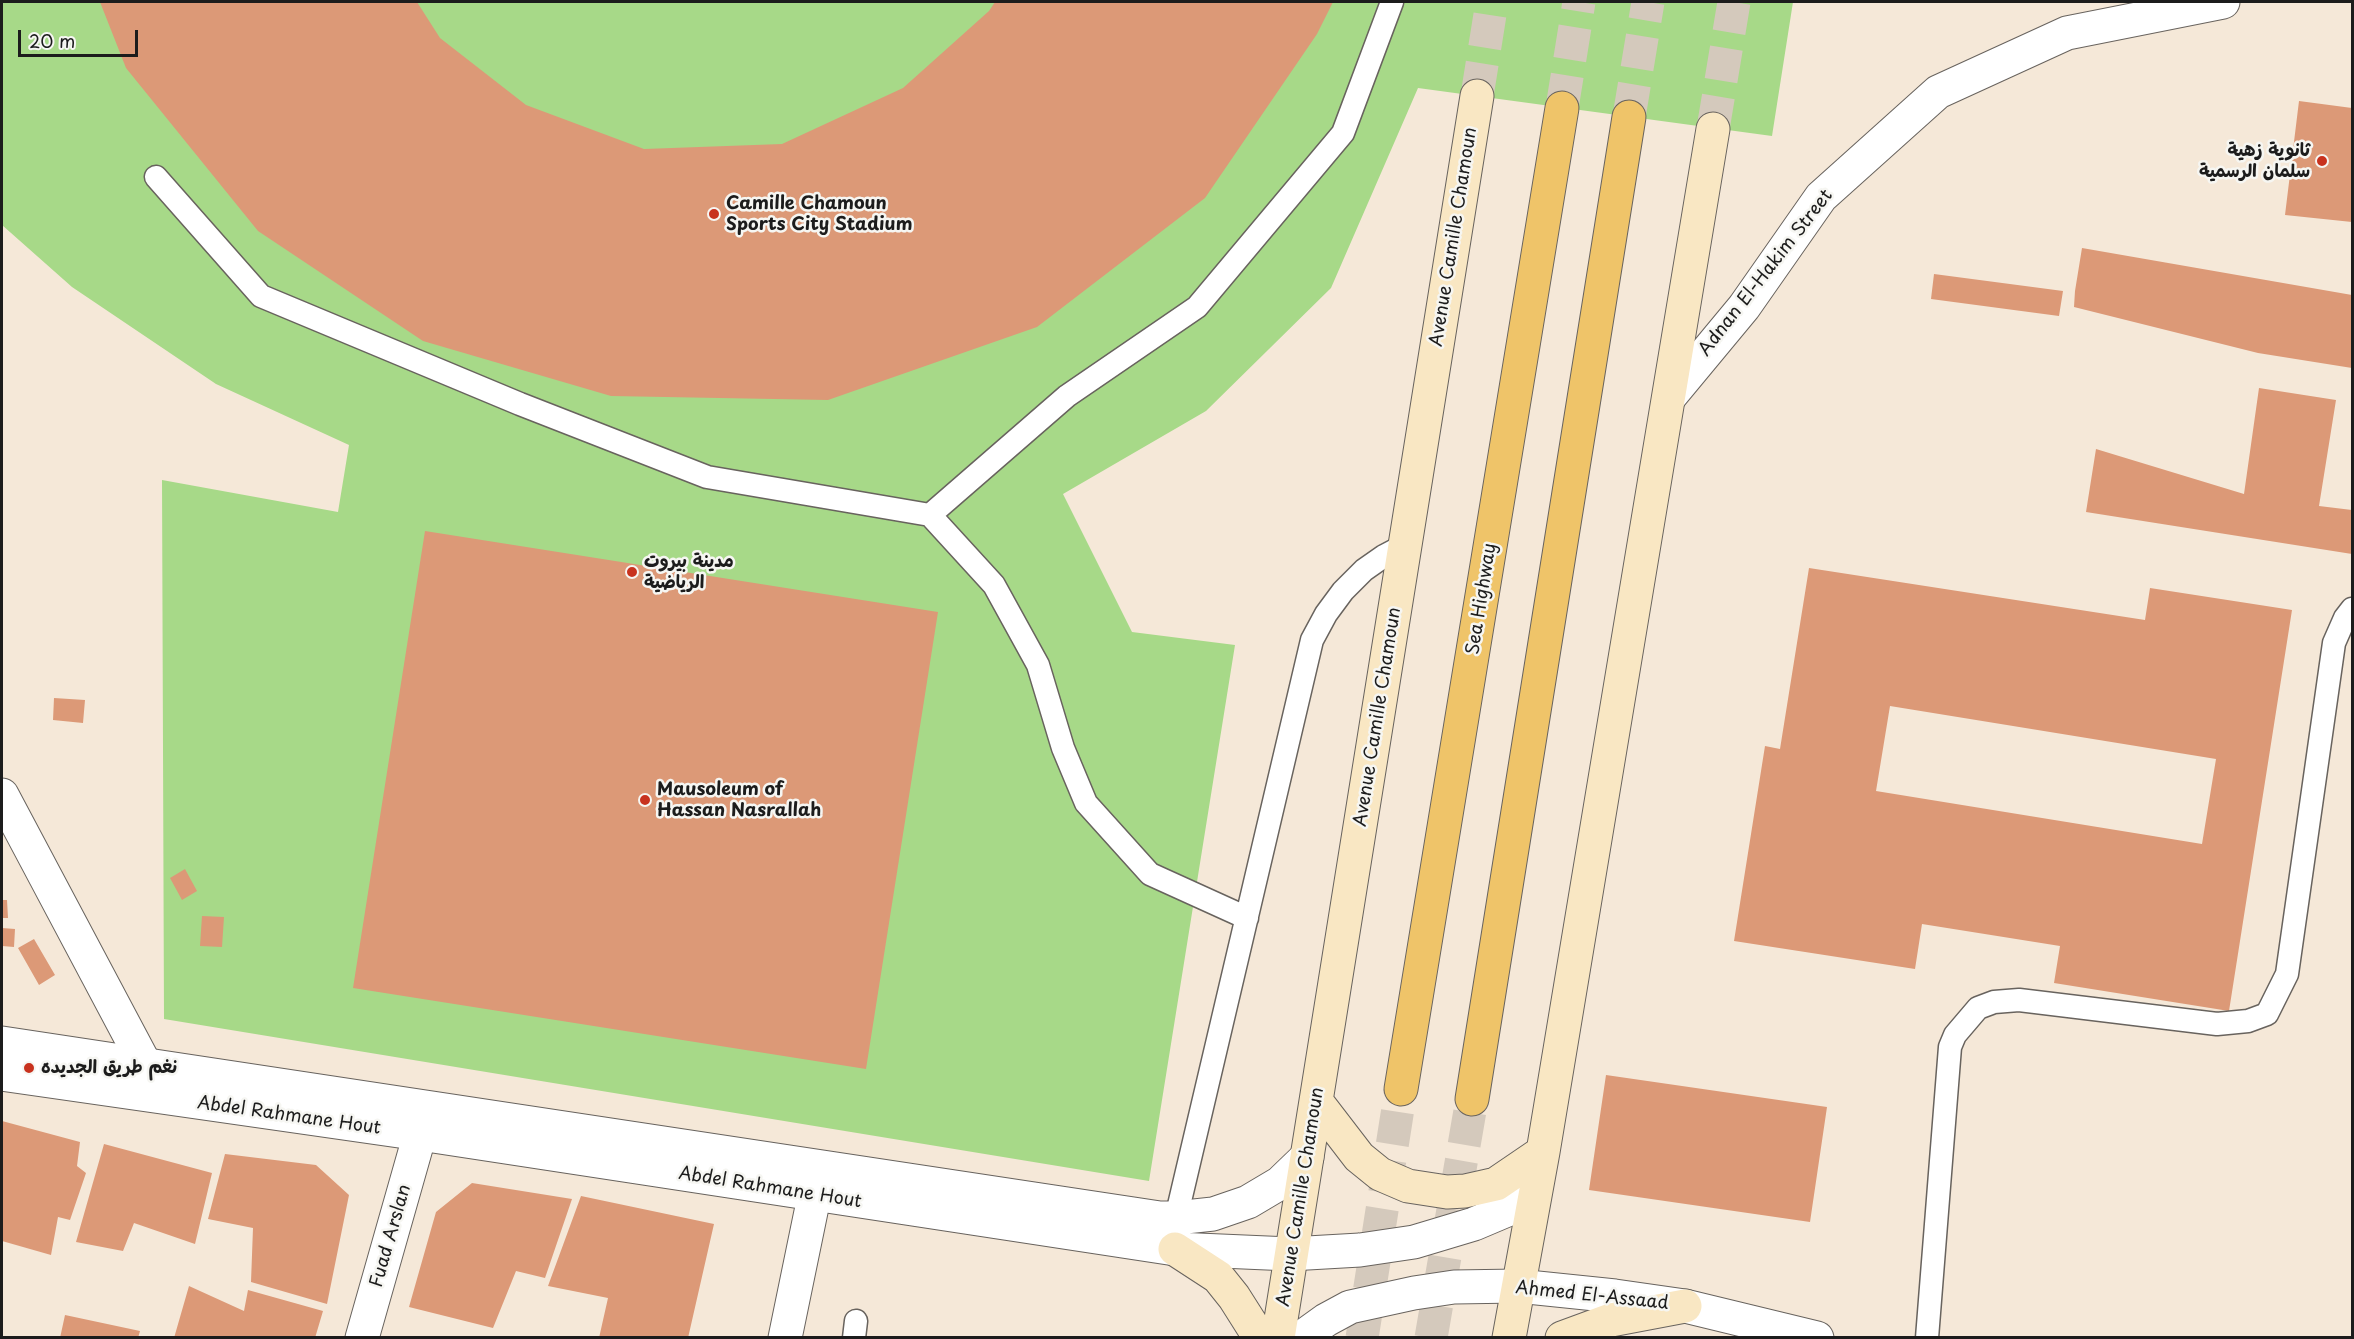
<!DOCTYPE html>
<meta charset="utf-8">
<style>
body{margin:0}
#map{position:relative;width:2354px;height:1339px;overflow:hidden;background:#f5e8d8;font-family:"Playpen Sans",sans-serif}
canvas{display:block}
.frame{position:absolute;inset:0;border:3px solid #1c1c1c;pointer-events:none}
.scale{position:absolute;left:18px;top:30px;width:120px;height:27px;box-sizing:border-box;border:3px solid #1c1c1c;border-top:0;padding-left:8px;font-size:18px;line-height:21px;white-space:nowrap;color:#1c1c1c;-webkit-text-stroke:4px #f6f6f2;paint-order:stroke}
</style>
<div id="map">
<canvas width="2354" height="1339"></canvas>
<div class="frame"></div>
<div class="scale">20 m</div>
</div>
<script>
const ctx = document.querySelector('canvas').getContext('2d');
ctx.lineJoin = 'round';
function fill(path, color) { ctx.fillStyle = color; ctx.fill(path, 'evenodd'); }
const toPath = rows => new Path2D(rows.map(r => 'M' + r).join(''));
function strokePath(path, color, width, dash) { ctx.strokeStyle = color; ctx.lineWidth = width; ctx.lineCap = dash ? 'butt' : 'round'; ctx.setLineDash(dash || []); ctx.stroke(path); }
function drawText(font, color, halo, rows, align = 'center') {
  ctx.font = font + ' "Playpen Sans","Playpen Sans Arabic",sans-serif'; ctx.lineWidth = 5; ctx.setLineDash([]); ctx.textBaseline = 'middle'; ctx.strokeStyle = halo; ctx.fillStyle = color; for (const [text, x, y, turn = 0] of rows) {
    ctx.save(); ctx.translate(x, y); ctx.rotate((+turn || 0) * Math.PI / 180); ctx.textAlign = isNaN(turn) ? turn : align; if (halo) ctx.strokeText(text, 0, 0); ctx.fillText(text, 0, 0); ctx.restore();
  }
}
fill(toPath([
 [2,2,1793,2,1772,136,1418,88,1331,288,1206,411,1063,494,1132,632,1235,645,1149,1181,164,1019,162,480,338,512,349,445,216,384,72,287,2,225]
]), '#a7d988');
fill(toPath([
 [100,2,417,2,440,38,526,105,644,149,782,144,903,88,989,11,995,2,1333,2,1317,34,1205,198,1037,327,828,400,611,396,423,341,258,231,126,68],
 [2299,101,2352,108,2352,222,2285,215],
 [2082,248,2352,295,2352,368,2258,353,2074,307,2075,291],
 [1934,274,2063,291,2059,316,1931,299],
 [2259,388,2336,400,2319,506,2352,510,2352,554,2086,512,2096,449,2244,494],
 [425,531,938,612,866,1069,353,988],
 [1809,568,2145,620,2150,588,2292,610,2229,1011,2054,983,2060,946,1922,924,1915,969,1734,941,1765,746,1780,749],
 [1890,706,2216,759,2202,844,1876,791],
 [54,698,85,700,83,723,53,720],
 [185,869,197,891,182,900,170,878],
 [2,900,7,900,8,918,2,918],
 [202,916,224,917,222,947,200,946],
 [2,928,15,929,14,947,2,946],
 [34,939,55,975,39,985,18,948],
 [1606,1075,1827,1107,1810,1222,1589,1190],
 [2,1121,80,1142,77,1166,86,1173,70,1220,58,1217,51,1255,2,1241],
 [104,1144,212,1173,195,1244,134,1223,123,1251,76,1242],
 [225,1154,316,1165,349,1195,327,1304,251,1282,253,1228,208,1219],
 [472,1183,572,1199,545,1278,516,1271,493,1328,409,1307,436,1212],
 [581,1196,714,1224,688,1338,599,1338,608,1298,548,1286],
 [189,1286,244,1311,248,1290,323,1311,315,1338,174,1338],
 [65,1315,140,1331,138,1338,60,1338]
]), '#dc9977');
strokePath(toPath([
 [1477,96,1492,2],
 [1713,129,1734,2]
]), '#d4c9bc', 33, [33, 16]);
strokePath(toPath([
 [1562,108,1579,2],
 [1629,117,1648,2],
 [1362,1338,1401,1089],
 [1431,1338,1472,1099]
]), '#d4c9bc', 33, [33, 16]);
const service = toPath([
 [156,177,261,296,520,404,707,477,930,515],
 [1247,918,1150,874,1086,803,1063,748,1038,665,994,585,930,515,1067,396,1197,307,1343,133,1392,2],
 [1176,1218,1312,640,1326,614,1343,591,1364,570,1384,556,1405,545],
 [854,1338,856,1321],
 [1927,1338,1950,1047,1955,1035,1978,1008,1994,1002,2019,1000,2217,1024,2248,1021,2267,1014,2287,974,2334,643,2345,618,2352,609]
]);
const minor = toPath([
 [2,795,157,1087],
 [362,1338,420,1134],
 [785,1338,820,1168]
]);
const tertiary = toPath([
 [1671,395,1744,307,1821,197,1938,92,2067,33,2223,2],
 [2,1043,1160,1218,1176,1218,1213,1214,1248,1202,1280,1183,1307,1157],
 [2,1074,420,1134,1175,1249,1290,1254,1360,1250,1414,1242,1474,1224,1533,1199],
 [1301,1338,1326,1320,1350,1307,1414,1293,1454,1287,1518,1286,1615,1296,1685,1306,1817,1338]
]);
const secondary = toPath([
 [1316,1101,1359,1157,1380,1174,1408,1186,1447,1192,1465,1191,1496,1184,1543,1152],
 [1175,1249,1218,1277,1234,1297,1260,1338],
 [1278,1338,1477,96],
 [1509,1338,1543,1152,1713,129],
 [1562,1338,1611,1320,1685,1306]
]);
const motorway = toPath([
 [1401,1089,1562,108],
 [1472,1099,1629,117]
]);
strokePath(service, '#68635e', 25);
strokePath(minor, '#68635e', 35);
strokePath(tertiary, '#68635e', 35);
strokePath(secondary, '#68635e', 35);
strokePath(motorway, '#68635e', 35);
strokePath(service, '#fff', 22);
strokePath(minor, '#fff', 33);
strokePath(tertiary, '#fff', 33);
strokePath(secondary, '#f9e7c3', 33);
strokePath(motorway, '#efc469', 33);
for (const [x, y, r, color] of [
 [2322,161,6,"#c8321e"],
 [714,214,6,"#c8321e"],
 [632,572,6,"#c8321e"],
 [645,800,6,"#c8321e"],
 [29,1068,6,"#c8321e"]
]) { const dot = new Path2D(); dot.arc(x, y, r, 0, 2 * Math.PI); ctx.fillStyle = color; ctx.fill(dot); strokePath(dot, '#f6f6f2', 2); }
drawText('bold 18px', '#1c1c1c', '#f6f6f2', [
 ["ثانوية زهية",2310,151,"right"],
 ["سلمان الرسمية",2310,172,"right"],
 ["Camille Chamoun",726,204],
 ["Sports City Stadium",726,225],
 ["مدينة بيروت",644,562],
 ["الرياضية",644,583],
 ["Mausoleum of",657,790],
 ["Hassan Nasrallah",657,811],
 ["نغم طريق الجديده",41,1068]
], 'left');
drawText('18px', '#1c1c1c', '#f6f6f2', [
 ["Avenue Camille Chamoun",1454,237,-81],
 ["Adnan El-Hakim Street",1766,273,-52],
 ["Sea Highway",1482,599,-81],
 ["Avenue Camille Chamoun",1378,717,-81],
 ["Abdel Rahmane Hout",289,1116,8],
 ["Abdel Rahmane Hout",770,1188,9],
 ["Avenue Camille Chamoun",1301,1197,-81],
 ["Fuad Arslan",391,1236,-74],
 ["Ahmed El-Assaad",1592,1296,6]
]);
</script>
